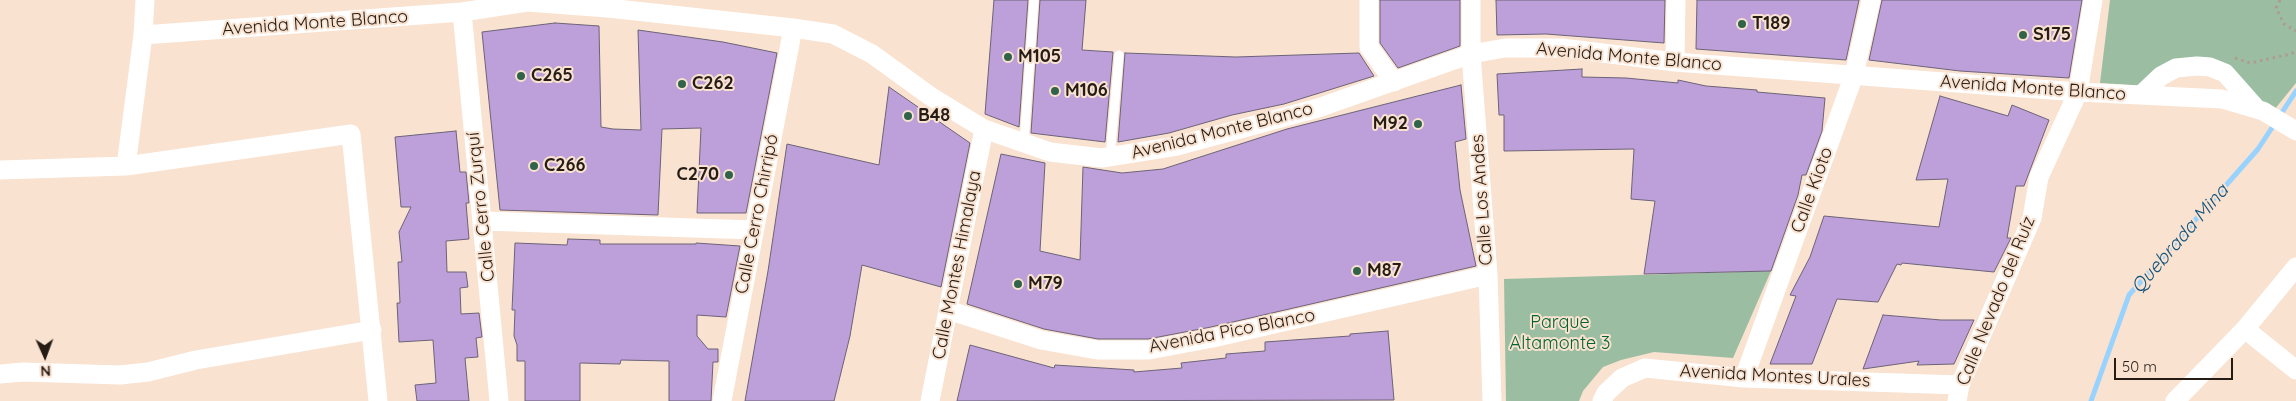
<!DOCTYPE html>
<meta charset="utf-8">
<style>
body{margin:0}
#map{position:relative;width:2296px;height:401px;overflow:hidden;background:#f9e2d0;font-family:Quicksand,sans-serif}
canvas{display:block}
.north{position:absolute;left:20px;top:331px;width:50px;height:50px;-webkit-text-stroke:4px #f9e2d0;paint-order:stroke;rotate:178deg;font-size:14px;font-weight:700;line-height:20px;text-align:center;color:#241c15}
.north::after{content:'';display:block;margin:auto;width:18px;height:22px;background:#241c15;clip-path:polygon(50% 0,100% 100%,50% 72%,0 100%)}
.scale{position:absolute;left:2114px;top:358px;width:119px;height:22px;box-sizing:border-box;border:2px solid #241c15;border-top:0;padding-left:6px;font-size:15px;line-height:18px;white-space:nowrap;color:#241c15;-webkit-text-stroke:4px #f9e2d0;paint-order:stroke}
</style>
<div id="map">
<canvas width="2296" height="401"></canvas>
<div class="north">N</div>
<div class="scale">50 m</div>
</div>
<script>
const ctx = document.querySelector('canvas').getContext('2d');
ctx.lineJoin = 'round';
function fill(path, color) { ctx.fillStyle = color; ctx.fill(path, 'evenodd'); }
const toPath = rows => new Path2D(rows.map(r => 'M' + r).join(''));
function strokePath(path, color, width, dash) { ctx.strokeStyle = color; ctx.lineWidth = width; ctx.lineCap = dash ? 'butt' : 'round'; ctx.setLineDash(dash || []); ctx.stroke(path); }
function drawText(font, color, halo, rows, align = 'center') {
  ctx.font = font + ' Quicksand,sans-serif'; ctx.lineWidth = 4; ctx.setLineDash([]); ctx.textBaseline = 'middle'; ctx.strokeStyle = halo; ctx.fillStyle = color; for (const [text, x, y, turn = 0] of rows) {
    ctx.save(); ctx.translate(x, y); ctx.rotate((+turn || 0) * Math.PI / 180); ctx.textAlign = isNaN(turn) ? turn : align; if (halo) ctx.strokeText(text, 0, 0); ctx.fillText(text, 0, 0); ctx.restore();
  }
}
fill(toPath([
 [2110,0,2296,0,2296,83,2270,115,2201,66,2149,86,2100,83],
 [1771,271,1733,358,1654,352,1621,360,1603,367,1583,391,1579,401,1506,401,1504,279]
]), '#9bbea3');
strokePath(toPath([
 [2091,401,2129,295,2258,149,2296,91]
]), '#98d2ff', 5);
const building = toPath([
 [994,0,1028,0,1019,127,985,114,994,0],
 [1040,0,1086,0,1082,50,1113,52,1105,142,1031,133,1040,0],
 [1380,0,1460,0,1460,46,1398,68,1380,43,1380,0],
 [1496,0,1665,0,1664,43,1546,34,1497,35,1496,0],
 [1697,0,1859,0,1846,60,1696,49,1697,0],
 [1882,0,2082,0,2069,78,1960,71,1869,60,1882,0],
 [555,23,599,26,601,127,613,129,641,130,638,30,723,42,777,53,746,213,697,213,701,128,662,129,658,215,500,210,482,32,555,23],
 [1125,53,1236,57,1359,53,1374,76,1284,104,1232,115,1169,133,1118,142,1125,53],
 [1582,69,1582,77,1626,78,1678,83,1678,80,1706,86,1757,90,1757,92,1825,98,1822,131,1806,175,1802,175,1798,195,1771,271,1644,274,1655,201,1631,199,1634,149,1504,151,1504,115,1499,115,1497,74,1582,69],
 [1461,85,1466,139,1455,142,1460,190,1476,266,1211,327,1148,339,1098,339,1044,329,967,304,1001,154,1045,163,1040,251,1080,260,1083,167,1122,173,1163,169,1287,129,1461,85],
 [889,87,970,143,941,287,862,265,850,336,834,401,745,401,768,271,787,144,879,165,889,87],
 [1940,96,2008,116,2012,105,2049,120,2024,186,2016,186,2007,238,2011,238,1994,272,1902,263,1901,265,1897,264,1878,302,1837,299,1812,364,1770,364,1796,296,1790,295,1810,257,1824,216,1939,227,1948,179,1916,180,1940,96],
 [456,131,460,172,466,172,469,203,466,203,469,239,446,241,447,272,466,272,468,287,460,288,461,314,479,313,482,337,476,338,478,357,465,358,469,401,417,401,415,385,436,383,433,340,399,342,397,303,400,303,398,262,402,262,399,232,411,207,401,207,395,137,456,131],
 [568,239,600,240,600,244,696,244,696,243,740,246,726,317,697,315,697,336,708,349,718,349,718,362,713,362,711,401,669,401,669,361,621,360,620,364,580,363,580,401,525,401,525,361,517,361,517,345,514,336,515,310,512,310,515,243,567,245,568,239],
 [1883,315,1941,320,1974,320,1954,364,1917,365,1919,361,1863,369,1883,315],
 [1388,331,1394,400,957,401,970,345,1054,368,1055,365,1134,370,1134,372,1182,368,1181,363,1226,358,1226,354,1265,351,1265,342,1350,336,1350,334,1388,331]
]);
fill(building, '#bda0d9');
strokePath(building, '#6c6277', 1);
strokePath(toPath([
 [2280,0,2276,8,2284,24,2296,31],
 [2235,58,2250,63,2291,54,2296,51]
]), '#ae9c8e', 3, [2.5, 4]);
strokePath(toPath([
 [1024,143,1034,0],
 [1110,157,1119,55]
]), '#fff', 9);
strokePath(toPath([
 [1369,0,1369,47,1394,82],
 [1471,0,1471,54,1488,275,1492,401],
 [462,12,499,401],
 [143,35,462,12,527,2,608,8,793,28,833,34,872,54,930,96,984,129,1050,152,1102,158,1177,146,1318,108,1471,54,1505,48,1562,48,1675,62,2078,92,2222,99,2263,111,2296,131],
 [1675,62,1676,0],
 [2141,95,2161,76,2176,68,2197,66,2210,67,2225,73,2256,108],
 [126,166,143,35,145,0],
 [0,170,126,166,351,134,378,401],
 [483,221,754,230],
 [948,310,1041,340,1097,350,1149,350,1213,338,1488,275],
 [2245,329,2296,370],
 [0,374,23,372,120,375,148,372,196,360,372,330],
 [1744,378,1854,75,1871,0],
 [722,401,793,28],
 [930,401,984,129],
 [1602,401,1606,393,1622,378,1645,368,1744,378,1960,385],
 [1957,401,1960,385,2032,218,2039,177,2078,92,2093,0],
 [2175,401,2245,329,2296,267]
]), '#fff', 19);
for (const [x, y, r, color] of [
 [1742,24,5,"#306348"],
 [2023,35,5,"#306348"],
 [1008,57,5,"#306348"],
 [521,76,5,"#306348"],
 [682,84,5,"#306348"],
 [1055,91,5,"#306348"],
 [908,116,5,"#306348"],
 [1418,124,5,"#306348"],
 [534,166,5,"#306348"],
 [729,175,5,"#306348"],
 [1357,271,5,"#306348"],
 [1018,284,5,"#306348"]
]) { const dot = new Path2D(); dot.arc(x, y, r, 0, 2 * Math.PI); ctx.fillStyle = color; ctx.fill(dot); strokePath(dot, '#f9e2d0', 2); }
drawText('18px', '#241c15', '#f9e2d0', [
 ["Avenida Monte Blanco",315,23,-4],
 ["Avenida Monte Blanco",1629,57,5],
 ["Avenida Monte Blanco",2033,88,4],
 ["Avenida Monte Blanco",1222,131,-14],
 ["Calle Kioto",1812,190,-70],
 ["Calle Los Andes",1482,200,-94],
 ["Calle Cerro Zurquí",481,207,-96],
 ["Calle Cerro Chirripó",757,214,-79],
 ["Calle Montes Himalaya",957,265,-79],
 ["Calle Nevado del Ruíz",1996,301,-68],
 ["Avenida Pico Blanco",1232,331,-11],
 ["Avenida Montes Urales",1775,376,3]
]);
drawText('bold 18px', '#241c15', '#f9e2d0', [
 ["T189",1752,24],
 ["S175",2033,35],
 ["M105",1018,57],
 ["C265",531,76],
 ["C262",692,84],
 ["M106",1065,91],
 ["B48",918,116],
 ["M92",1408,124,"right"],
 ["C266",544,166],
 ["C270",719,175,"right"],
 ["M87",1367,271],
 ["M79",1028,284]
], 'left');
drawText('18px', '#006430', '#f9e2d0', [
 ["Parque",1560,323],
 ["Altamonte 3",1560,344]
]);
drawText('italic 19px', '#11537d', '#f9e2d0', [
 ["Quebrada Mina",2180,239,-49]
]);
</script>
